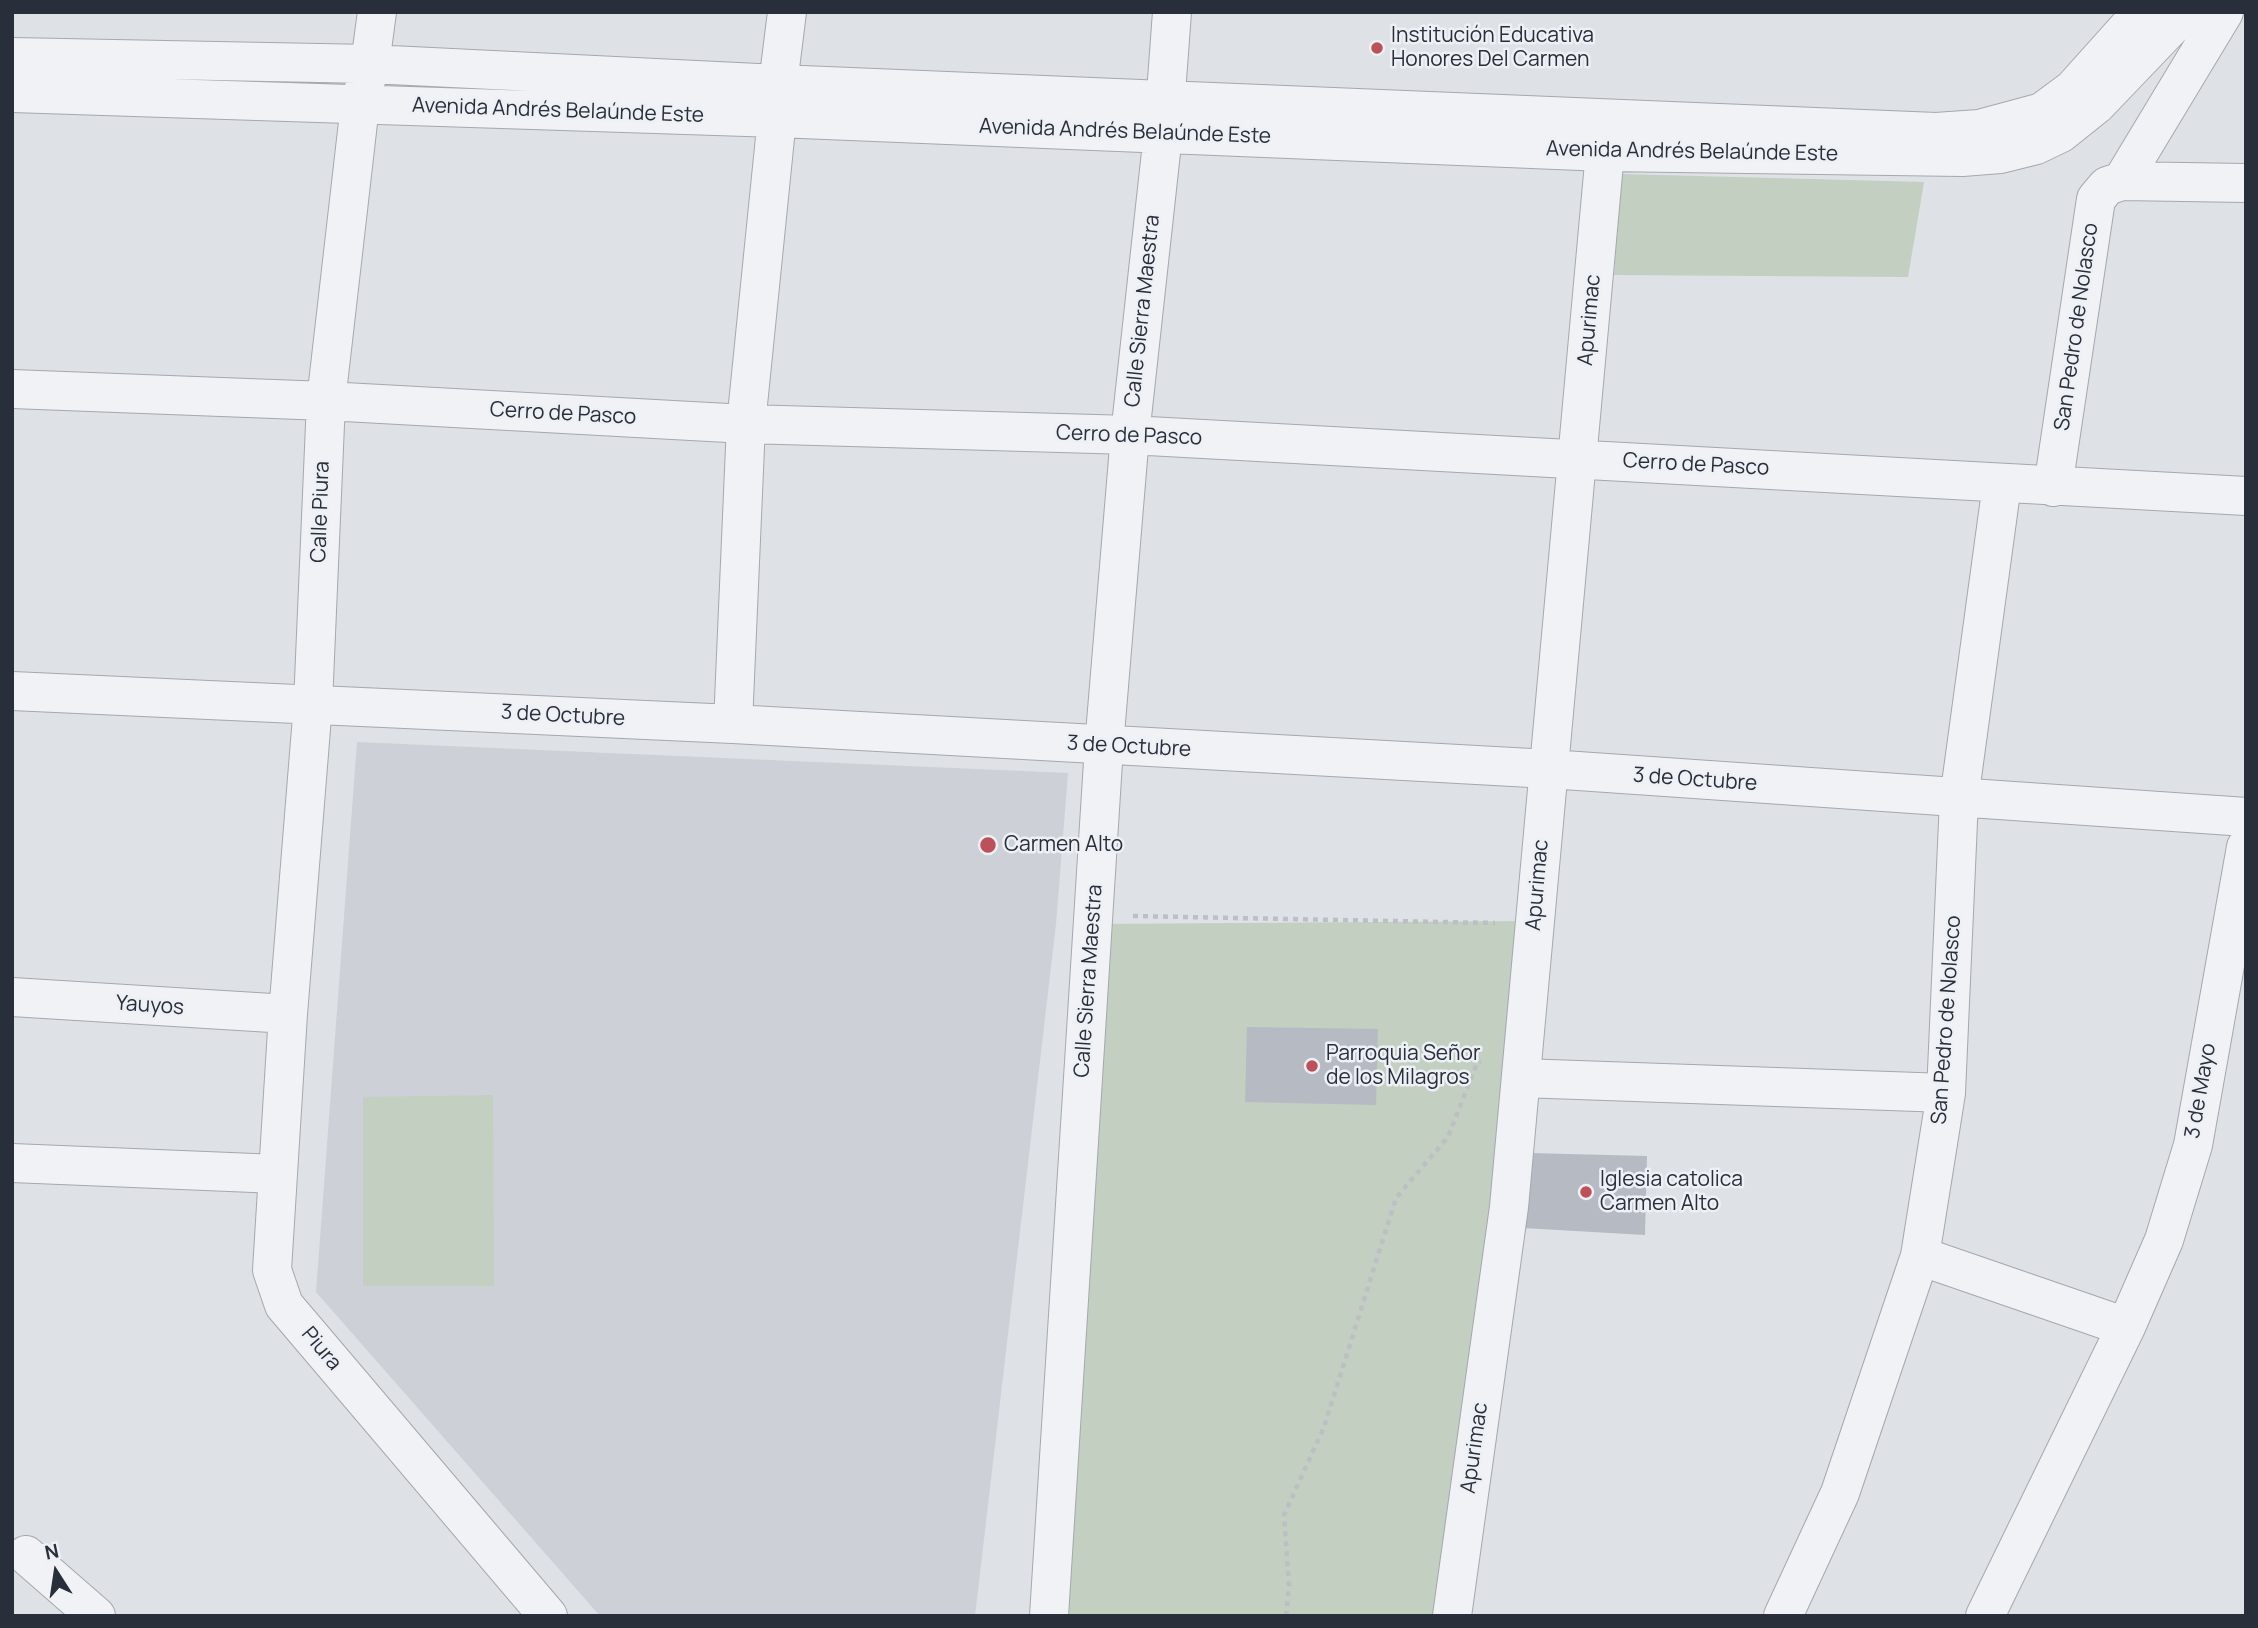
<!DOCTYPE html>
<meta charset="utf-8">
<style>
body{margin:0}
#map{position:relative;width:2258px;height:1628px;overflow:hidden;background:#dee1e6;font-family:Manrope,sans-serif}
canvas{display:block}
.frame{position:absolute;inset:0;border:14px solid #292e3b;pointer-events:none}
.north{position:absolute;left:21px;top:1537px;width:70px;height:70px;-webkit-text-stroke:5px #edf0f4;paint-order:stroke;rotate:348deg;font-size:19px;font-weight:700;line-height:28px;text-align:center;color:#292e3b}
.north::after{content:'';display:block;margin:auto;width:24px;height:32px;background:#292e3b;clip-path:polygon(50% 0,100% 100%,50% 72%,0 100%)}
</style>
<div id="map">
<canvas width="2258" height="1628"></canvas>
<div class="frame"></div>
<div class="north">N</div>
</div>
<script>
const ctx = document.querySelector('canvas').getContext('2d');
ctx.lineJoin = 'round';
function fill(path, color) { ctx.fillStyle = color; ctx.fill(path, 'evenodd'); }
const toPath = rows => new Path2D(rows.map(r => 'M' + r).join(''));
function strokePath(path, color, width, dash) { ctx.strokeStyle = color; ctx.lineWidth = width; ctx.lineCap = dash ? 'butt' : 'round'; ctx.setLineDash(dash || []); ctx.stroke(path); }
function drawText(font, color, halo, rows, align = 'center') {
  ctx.font = font + ' Manrope,sans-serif'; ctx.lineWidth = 5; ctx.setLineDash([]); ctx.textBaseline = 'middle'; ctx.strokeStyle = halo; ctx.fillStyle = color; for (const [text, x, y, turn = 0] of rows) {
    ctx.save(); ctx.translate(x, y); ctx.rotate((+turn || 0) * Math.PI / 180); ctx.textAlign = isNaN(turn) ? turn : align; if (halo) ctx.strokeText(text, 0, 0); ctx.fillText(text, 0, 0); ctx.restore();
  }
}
fill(toPath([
 [357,742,1068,773,1056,924,975,1616,600,1616,316,1292]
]), '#cdd0d7');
fill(toPath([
 [1621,174,1924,182,1908,277,1614,275],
 [1532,921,1447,1616,1057,1616,1096,924],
 [493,1095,494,1286,363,1286,363,1097]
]), '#c3cfc0');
fill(toPath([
 [1247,1027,1378,1029,1376,1105,1245,1102],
 [1529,1153,1647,1156,1645,1235,1523,1228]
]), '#b6bac2');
const minor = toPath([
 [377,12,370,64,360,105,326,401,313,704,288,1014,272,1270,284,1305,548,1616],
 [12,57,370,64,778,84,1936,132,1979,129,2042,112,2073,89,2142,12],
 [778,84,787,12],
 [12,93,777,118,1605,152,1962,157,2000,154,2036,145,2061,133,2096,105,2185,12],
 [2122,181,2224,12],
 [12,389,326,401,746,424,1130,435,2246,496],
 [2053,487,2096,199,2107,186,2122,181,2246,183],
 [12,691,733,724,1549,769,2246,817],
 [733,724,746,424,777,118],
 [12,997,288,1014],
 [1521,1078,1946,1093],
 [12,1163,278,1174],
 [1920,1256,2126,1327],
 [26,1555,96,1616],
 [1049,1616,1104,746,1130,435,1163,134,1172,12],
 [1452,1616,1509,1207,1605,152],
 [1783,1616,1840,1493,1920,1256,1946,1093,1959,799,2002,484],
 [1985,1616,2126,1327,2164,1240,2193,1145,2246,847]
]);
strokePath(minor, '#a4a8af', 40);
strokePath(toPath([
 [1133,916,1495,923],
 [1286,1616,1289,1586,1284,1515,1324,1427,1396,1198,1448,1137,1477,1063,1481,1062]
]), '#bcbfc5', 4.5, [5, 5]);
strokePath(minor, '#f0f2f5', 38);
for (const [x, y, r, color] of [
 [1377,48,7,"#bd5159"],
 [988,845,9,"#bd5159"],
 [1312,1066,7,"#bd5159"],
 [1586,1192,7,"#bd5159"]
]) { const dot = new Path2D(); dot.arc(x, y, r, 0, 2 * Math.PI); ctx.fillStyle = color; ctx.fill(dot); strokePath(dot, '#edf0f4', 2.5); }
drawText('21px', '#292e3b', '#edf0f4', [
 ["Institución Educativa",1391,36],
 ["Honores Del Carmen",1391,60],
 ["Carmen Alto",1004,845],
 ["Parroquia Señor",1326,1054],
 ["de los Milagros",1326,1078],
 ["Iglesia catolica",1600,1180],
 ["Carmen Alto",1600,1204]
], 'left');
drawText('21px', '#292e3b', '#edf0f4', [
 ["Avenida Andrés Belaúnde Este",558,111,2],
 ["Avenida Andrés Belaúnde Este",1125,132,2],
 ["Avenida Andrés Belaúnde Este",1692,152,1],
 ["Calle Sierra Maestra",1143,311,-84],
 ["Apurimac",1590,320,-85],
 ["San Pedro de Nolasco",2077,327,-82],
 ["Cerro de Pasco",563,414,3],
 ["Cerro de Pasco",1129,436,2],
 ["Cerro de Pasco",1696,465,3],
 ["Calle Piura",321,512,-88],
 ["3 de Octubre",563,716,3],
 ["3 de Octubre",1129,747,3],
 ["3 de Octubre",1695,780,4],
 ["Apurimac",1538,885,-85],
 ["Calle Sierra Maestra",1089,981,-86],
 ["Yauyos",150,1006,4],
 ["San Pedro de Nolasco",1947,1020,-86],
 ["3 de Mayo",2201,1091,-80],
 ["Piura",321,1349,50],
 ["Apurimac",1475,1448,-82]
]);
</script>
